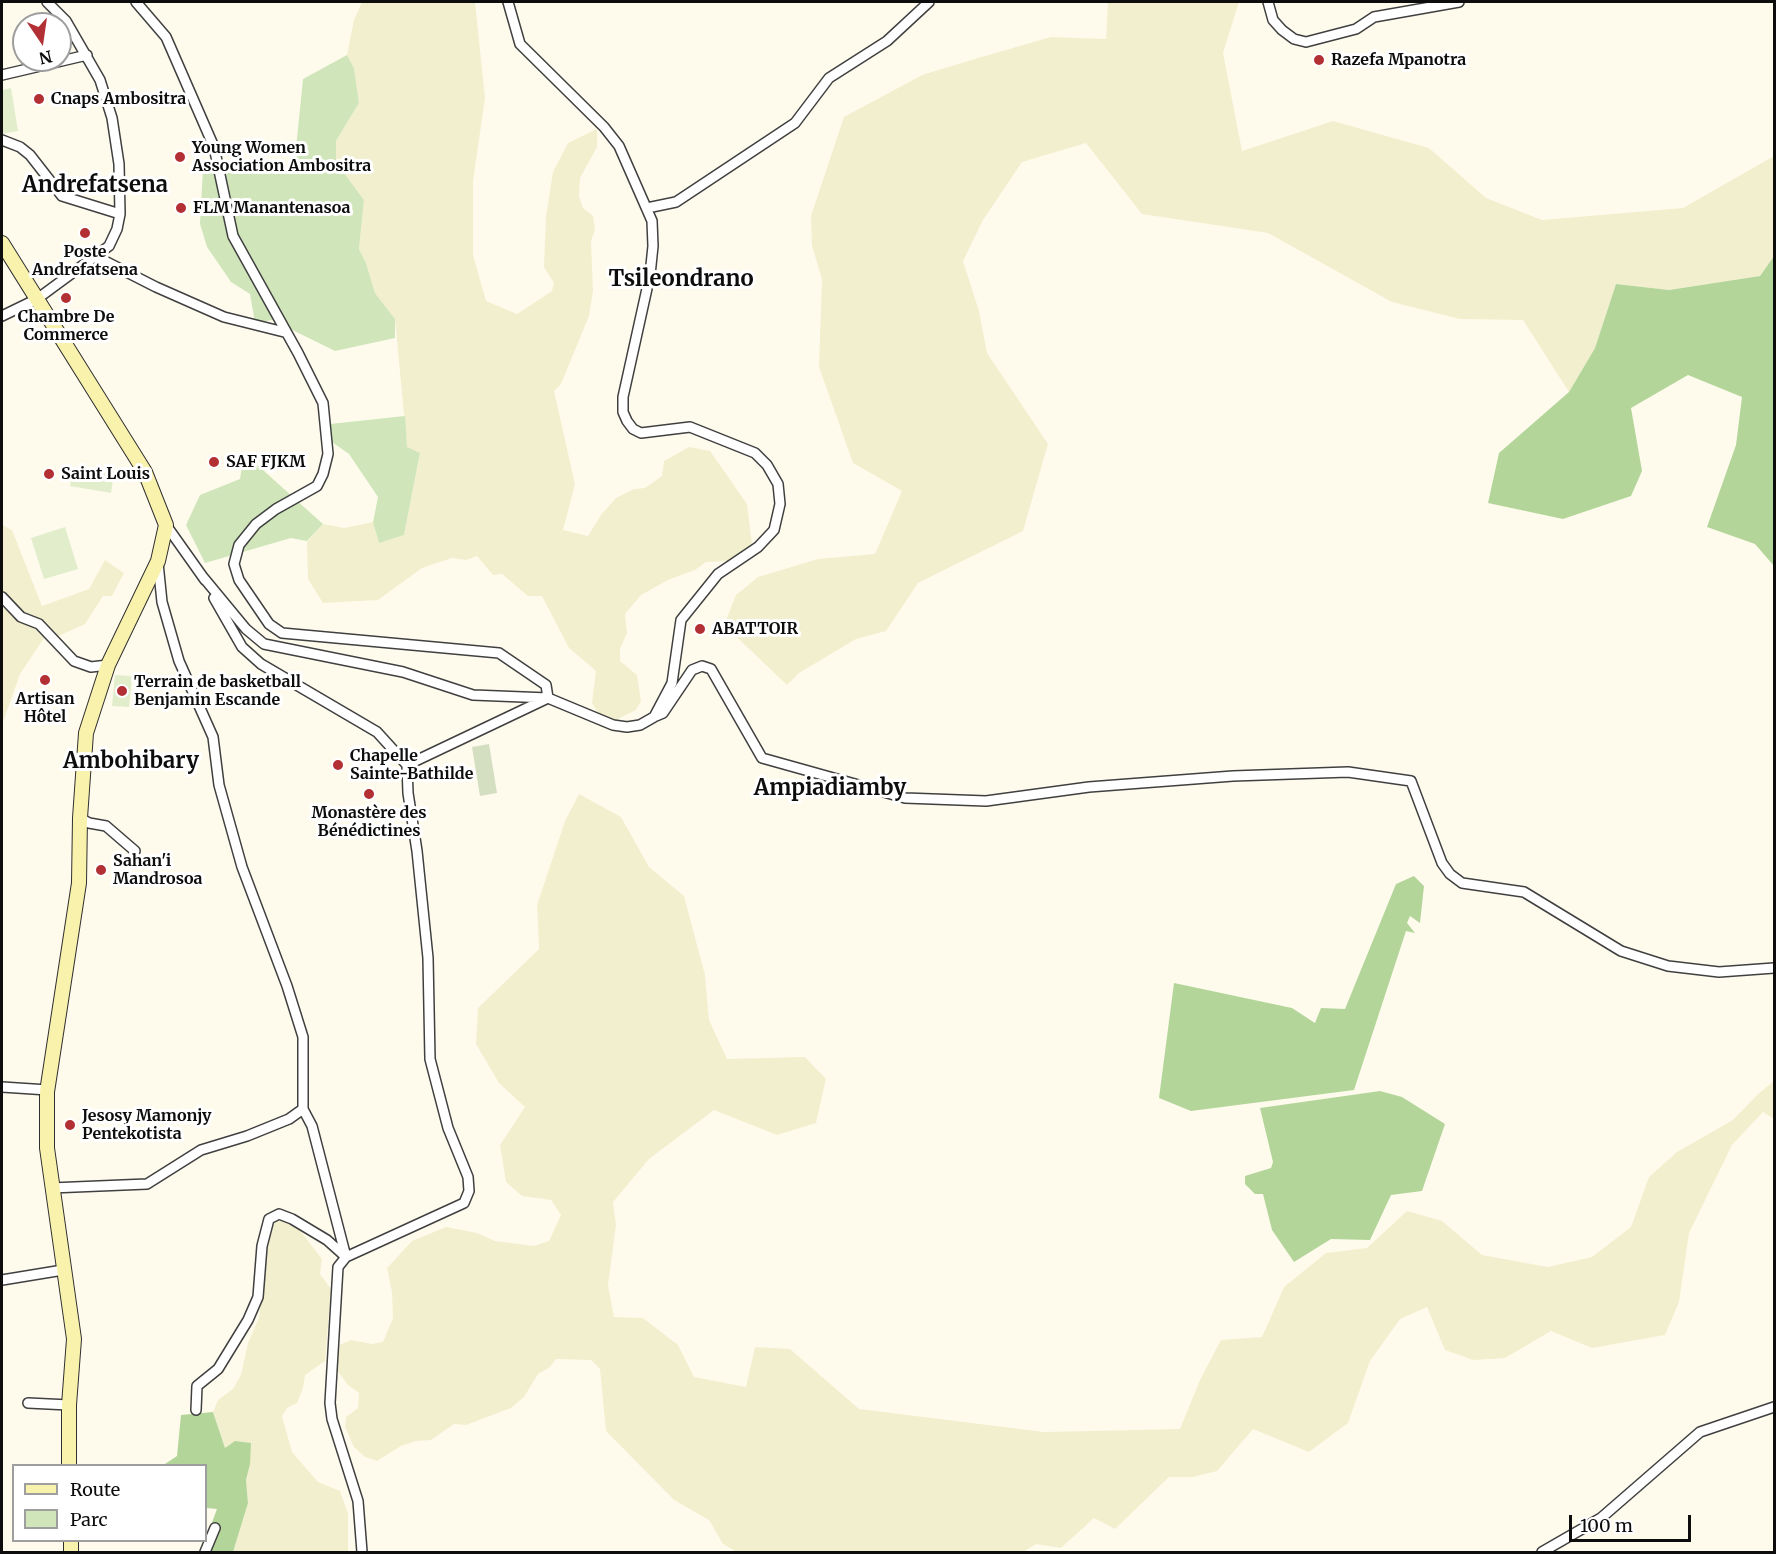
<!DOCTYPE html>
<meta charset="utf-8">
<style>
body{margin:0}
#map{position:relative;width:1776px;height:1554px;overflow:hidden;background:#fefbed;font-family:Merriweather,serif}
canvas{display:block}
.frame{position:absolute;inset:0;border:3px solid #0d0d0d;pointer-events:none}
.legend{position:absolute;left:12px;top:1464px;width:195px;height:78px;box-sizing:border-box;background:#fff;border:2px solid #9e9e9e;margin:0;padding:8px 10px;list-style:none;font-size:18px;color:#0d0d0d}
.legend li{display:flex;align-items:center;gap:12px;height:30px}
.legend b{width:30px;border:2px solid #9e9e9e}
.north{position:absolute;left:12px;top:12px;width:60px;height:60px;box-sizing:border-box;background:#fff;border:2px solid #9e9e9e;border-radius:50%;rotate:167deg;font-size:16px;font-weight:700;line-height:24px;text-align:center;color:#0d0d0d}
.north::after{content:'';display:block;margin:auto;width:21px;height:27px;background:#b22f33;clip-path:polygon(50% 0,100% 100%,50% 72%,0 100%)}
.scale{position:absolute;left:1569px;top:1515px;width:122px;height:27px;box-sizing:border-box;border:3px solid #0d0d0d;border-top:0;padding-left:8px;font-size:18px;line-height:21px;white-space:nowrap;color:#0d0d0d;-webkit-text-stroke:4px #fff;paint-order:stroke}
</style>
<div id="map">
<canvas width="1776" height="1554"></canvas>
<div class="frame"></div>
<ul class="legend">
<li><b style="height:8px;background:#f9f2ad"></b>Route</li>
<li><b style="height:16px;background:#d0e6ba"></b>Parc</li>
</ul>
<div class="north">N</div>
<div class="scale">100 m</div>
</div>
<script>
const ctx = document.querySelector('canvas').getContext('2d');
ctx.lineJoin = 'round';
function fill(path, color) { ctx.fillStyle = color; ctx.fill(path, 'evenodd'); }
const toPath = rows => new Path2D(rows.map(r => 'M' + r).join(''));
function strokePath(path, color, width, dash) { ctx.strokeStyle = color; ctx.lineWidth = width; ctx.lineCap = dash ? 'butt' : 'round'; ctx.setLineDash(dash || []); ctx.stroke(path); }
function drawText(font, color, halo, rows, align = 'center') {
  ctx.font = font + ' Merriweather,serif'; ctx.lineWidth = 6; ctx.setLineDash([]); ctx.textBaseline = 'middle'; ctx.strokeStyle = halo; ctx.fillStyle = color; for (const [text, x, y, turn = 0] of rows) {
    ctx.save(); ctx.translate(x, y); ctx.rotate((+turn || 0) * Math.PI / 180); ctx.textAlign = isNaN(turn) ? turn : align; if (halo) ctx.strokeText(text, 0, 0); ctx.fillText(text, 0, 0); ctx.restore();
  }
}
fill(toPath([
 [362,2,475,2,485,98,473,181,473,255,486,301,517,314,552,291,554,283,544,267,546,216,553,172,568,143,597,129,597,147,580,178,579,196,583,208,593,216,595,230,591,241,593,291,589,316,561,384,554,391,575,484,563,530,588,536,601,515,616,498,634,489,645,488,662,476,664,461,689,447,710,451,747,504,752,544,729,561,706,562,695,570,668,580,641,595,625,614,627,633,620,649,620,661,637,675,641,701,636,710,614,721,598,713,592,703,596,671,569,648,542,596,528,596,502,574,493,575,477,556,466,560,452,558,422,568,378,600,323,603,308,579,307,542,323,524,344,528,373,522,379,542,404,535,420,454,407,447,395,319,375,293,366,263,359,249,364,200,336,162,336,141,359,103,354,68,347,55,354,20],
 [1108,2,1239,2,1223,53,1242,151,1333,121,1429,148,1486,198,1542,220,1683,208,1774,156,1774,256,1760,276,1669,290,1616,284,1595,348,1569,392,1523,320,1460,319,1392,302,1268,233,1142,214,1086,143,1022,162,983,220,963,261,979,311,987,353,1048,444,1023,531,918,583,886,631,856,639,799,673,787,685,724,625,736,595,758,577,818,559,875,554,902,491,853,463,819,367,822,279,812,246,811,216,844,117,922,75,978,58,1051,37,1106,39],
 [2,525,12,530,42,606,89,589,105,560,124,573,112,596,103,596,85,624,54,638,48,632,20,674,2,725],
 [579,794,621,817,649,867,684,896,705,975,709,1020,727,1059,805,1057,826,1079,816,1123,777,1135,714,1110,649,1159,613,1202,616,1225,608,1285,614,1317,643,1318,678,1345,694,1377,746,1387,755,1347,790,1349,859,1409,1044,1432,1180,1429,1200,1380,1221,1340,1262,1337,1284,1287,1326,1253,1367,1248,1407,1211,1442,1221,1482,1255,1548,1267,1592,1257,1631,1227,1649,1177,1677,1152,1733,1120,1758,1094,1774,1081,1774,1119,1763,1112,1732,1145,1689,1233,1679,1302,1665,1335,1592,1348,1551,1331,1505,1358,1473,1360,1445,1350,1427,1307,1400,1319,1370,1361,1348,1423,1309,1452,1253,1429,1217,1471,1193,1477,1169,1477,1115,1529,1094,1518,1061,1548,1036,1544,1023,1552,737,1552,723,1544,709,1520,674,1500,606,1431,600,1369,591,1360,556,1359,550,1367,538,1374,524,1397,511,1408,466,1425,454,1424,431,1440,416,1441,401,1446,377,1461,365,1457,354,1447,345,1427,346,1417,358,1408,359,1393,348,1385,336,1369,337,1346,351,1340,372,1344,383,1342,393,1318,392,1292,387,1268,412,1241,446,1227,477,1233,495,1241,534,1246,549,1241,561,1215,551,1200,522,1196,506,1182,500,1145,525,1107,499,1083,476,1044,478,1008,539,949,537,905,565,821],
 [274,1221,286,1221,298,1228,322,1259,320,1274,331,1289,325,1361,305,1375,303,1388,297,1403,287,1408,282,1416,292,1452,318,1482,340,1491,348,1514,348,1552,233,1552,248,1503,246,1480,250,1464,225,1448,213,1412,218,1400,233,1389,241,1375,248,1343,259,1318,266,1244]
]), '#f2efcf');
fill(toPath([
 [347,55,354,68,359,103,336,141,336,162,364,200,359,249,366,263,375,293,395,319,395,338,335,351,272,320,255,323,250,294,231,282,207,247,200,224,203,167,294,168,303,79],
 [405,416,407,447,420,453,404,535,379,543,373,522,378,497,349,454,329,440,330,424],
 [244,453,323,524,307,541,291,538,205,563,186,525,200,495,240,479]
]), '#d0e6ba');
fill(toPath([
 [1774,256,1774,566,1755,544,1707,527,1736,445,1742,397,1688,375,1631,408,1642,471,1631,496,1563,519,1488,503,1499,453,1569,392,1595,348,1616,284,1669,290,1760,276],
 [1414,876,1424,886,1420,923,1410,916,1407,923,1415,933,1406,931,1354,1090,1191,1111,1159,1098,1174,983,1292,1008,1315,1023,1321,1008,1345,1009,1396,884],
 [1380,1091,1402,1097,1445,1124,1422,1191,1391,1195,1370,1240,1331,1239,1294,1262,1272,1230,1263,1194,1255,1194,1245,1184,1245,1176,1271,1168,1273,1162,1260,1108],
 [213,1412,225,1448,235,1441,251,1443,250,1464,246,1480,248,1503,233,1552,201,1552,217,1509,206,1508,206,1466,162,1466,177,1456,181,1415]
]), '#b4d59a');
fill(toPath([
 [489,744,497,793,480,796,472,747]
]), '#d4dec0');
fill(toPath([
 [11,88,18,131,2,134,2,90],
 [74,467,114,474,111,493,70,486],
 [65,527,78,569,44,579,31,538],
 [115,675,132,676,129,707,112,706]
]), '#e1edcb');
const street = toPath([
 [136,2,166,37,214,147,233,236,298,353,323,403,328,454,323,474,317,486,276,509,256,524,239,545,234,564,239,580,269,624,282,633,499,653,546,685,548,698,407,765],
 [1268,2,1273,20,1282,30,1294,39,1306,42,1356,29,1374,17,1459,2],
 [2,75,87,55],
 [2,140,20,147,30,155,62,196,120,214],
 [647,208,676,202,795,123,829,78,887,41,929,2],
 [95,256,156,287,224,317,284,332],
 [2,316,37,299,109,246,117,229,120,214,119,164,112,118,100,80,66,21,47,2],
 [166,525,205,580],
 [203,577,246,629,264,644,403,672,473,695,548,698,613,725,627,727,640,725,654,717,672,683,681,620,718,574,758,547,774,530,780,504,778,484,767,465,755,453,690,427,641,433,633,429,627,421,623,412,623,397,650,275,653,246,652,221,619,146,604,127,520,44,508,2],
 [2,597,21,617,39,624,74,661,91,667,108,665],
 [214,598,242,647,261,664,377,732,407,765,408,793,417,851,428,958,430,1059,448,1128,468,1177,469,1191,464,1203,346,1257,338,1267,330,1403,332,1419,358,1501,362,1552],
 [656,716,663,713,692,670,702,666,711,669,762,758,905,798,986,801,1089,787,1233,776,1348,772,1411,781,1442,863,1450,874,1462,883,1524,892,1621,951,1668,966,1719,972,1774,968],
 [80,818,89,823,106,826,135,851],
 [2,1087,48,1090],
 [303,1109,312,1126,346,1257],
 [51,1188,147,1184,201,1150,247,1136,289,1119,303,1109,303,1037,287,986,242,867,219,785,213,737,179,661,162,602,158,563],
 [2,1280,63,1270],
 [28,1403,69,1405],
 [196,1410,197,1386,218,1369,248,1320,258,1297,262,1246,269,1219,279,1214,292,1219,327,1240,346,1257],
 [205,1552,215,1528],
 [1542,1552,1601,1518,1700,1432,1774,1407]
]);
const secondary = toPath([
 [2,243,145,472,166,525,158,561,108,665,86,733,80,818,79,883,47,1092,47,1148,74,1339,69,1405,69,1466],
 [71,1540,71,1552]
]);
strokePath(street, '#404040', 12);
strokePath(secondary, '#2f2f2f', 16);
strokePath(street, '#fff', 9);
strokePath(secondary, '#f9f2ad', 14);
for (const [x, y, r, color] of [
 [1319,60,6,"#b22f33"],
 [39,99,6,"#b22f33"],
 [180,157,6,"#b22f33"],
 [181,208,6,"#b22f33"],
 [85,233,6,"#b22f33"],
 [66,298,6,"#b22f33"],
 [214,462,6,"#b22f33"],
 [49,474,6,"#b22f33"],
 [700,629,6,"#b22f33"],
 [45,680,6,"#b22f33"],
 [122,691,6,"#b22f33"],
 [338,765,6,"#b22f33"],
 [369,794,6,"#b22f33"],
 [101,870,6,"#b22f33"],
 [70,1125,6,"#b22f33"]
]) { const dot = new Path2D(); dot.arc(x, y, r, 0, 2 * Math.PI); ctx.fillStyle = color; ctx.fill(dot); strokePath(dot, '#fff', 2); }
drawText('bold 16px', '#0d0d0d', '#fff', [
 ["Razefa Mpanotra",1331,60],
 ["Cnaps Ambositra",51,99],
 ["Young Women",192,148],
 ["Association Ambositra",192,166],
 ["FLM Manantenasoa",193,208],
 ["Poste",85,252,"center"],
 ["Andrefatsena",85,270,"center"],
 ["Chambre De",66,317,"center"],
 ["Commerce",66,335,"center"],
 ["SAF FJKM",226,462],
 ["Saint Louis",61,474],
 ["ABATTOIR",712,629],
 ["Terrain de basketball",134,682],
 ["Benjamin Escande",134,700],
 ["Artisan",45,699,"center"],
 ["Hôtel",45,717,"center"],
 ["Chapelle",350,756],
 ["Sainte-Bathilde",350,774],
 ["Monastère des",369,813,"center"],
 ["Bénédictines",369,831,"center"],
 ["Sahan'i",113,861],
 ["Mandrosoa",113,879],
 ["Jesosy Mamonjy",82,1116],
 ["Pentekotista",82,1134]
], 'left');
drawText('bold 22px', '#0d0d0d', '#fff', [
 ["Andrefatsena",95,186],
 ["Tsileondrano",681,280],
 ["Ambohibary",131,762],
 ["Ampiadiamby",830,789]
]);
</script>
